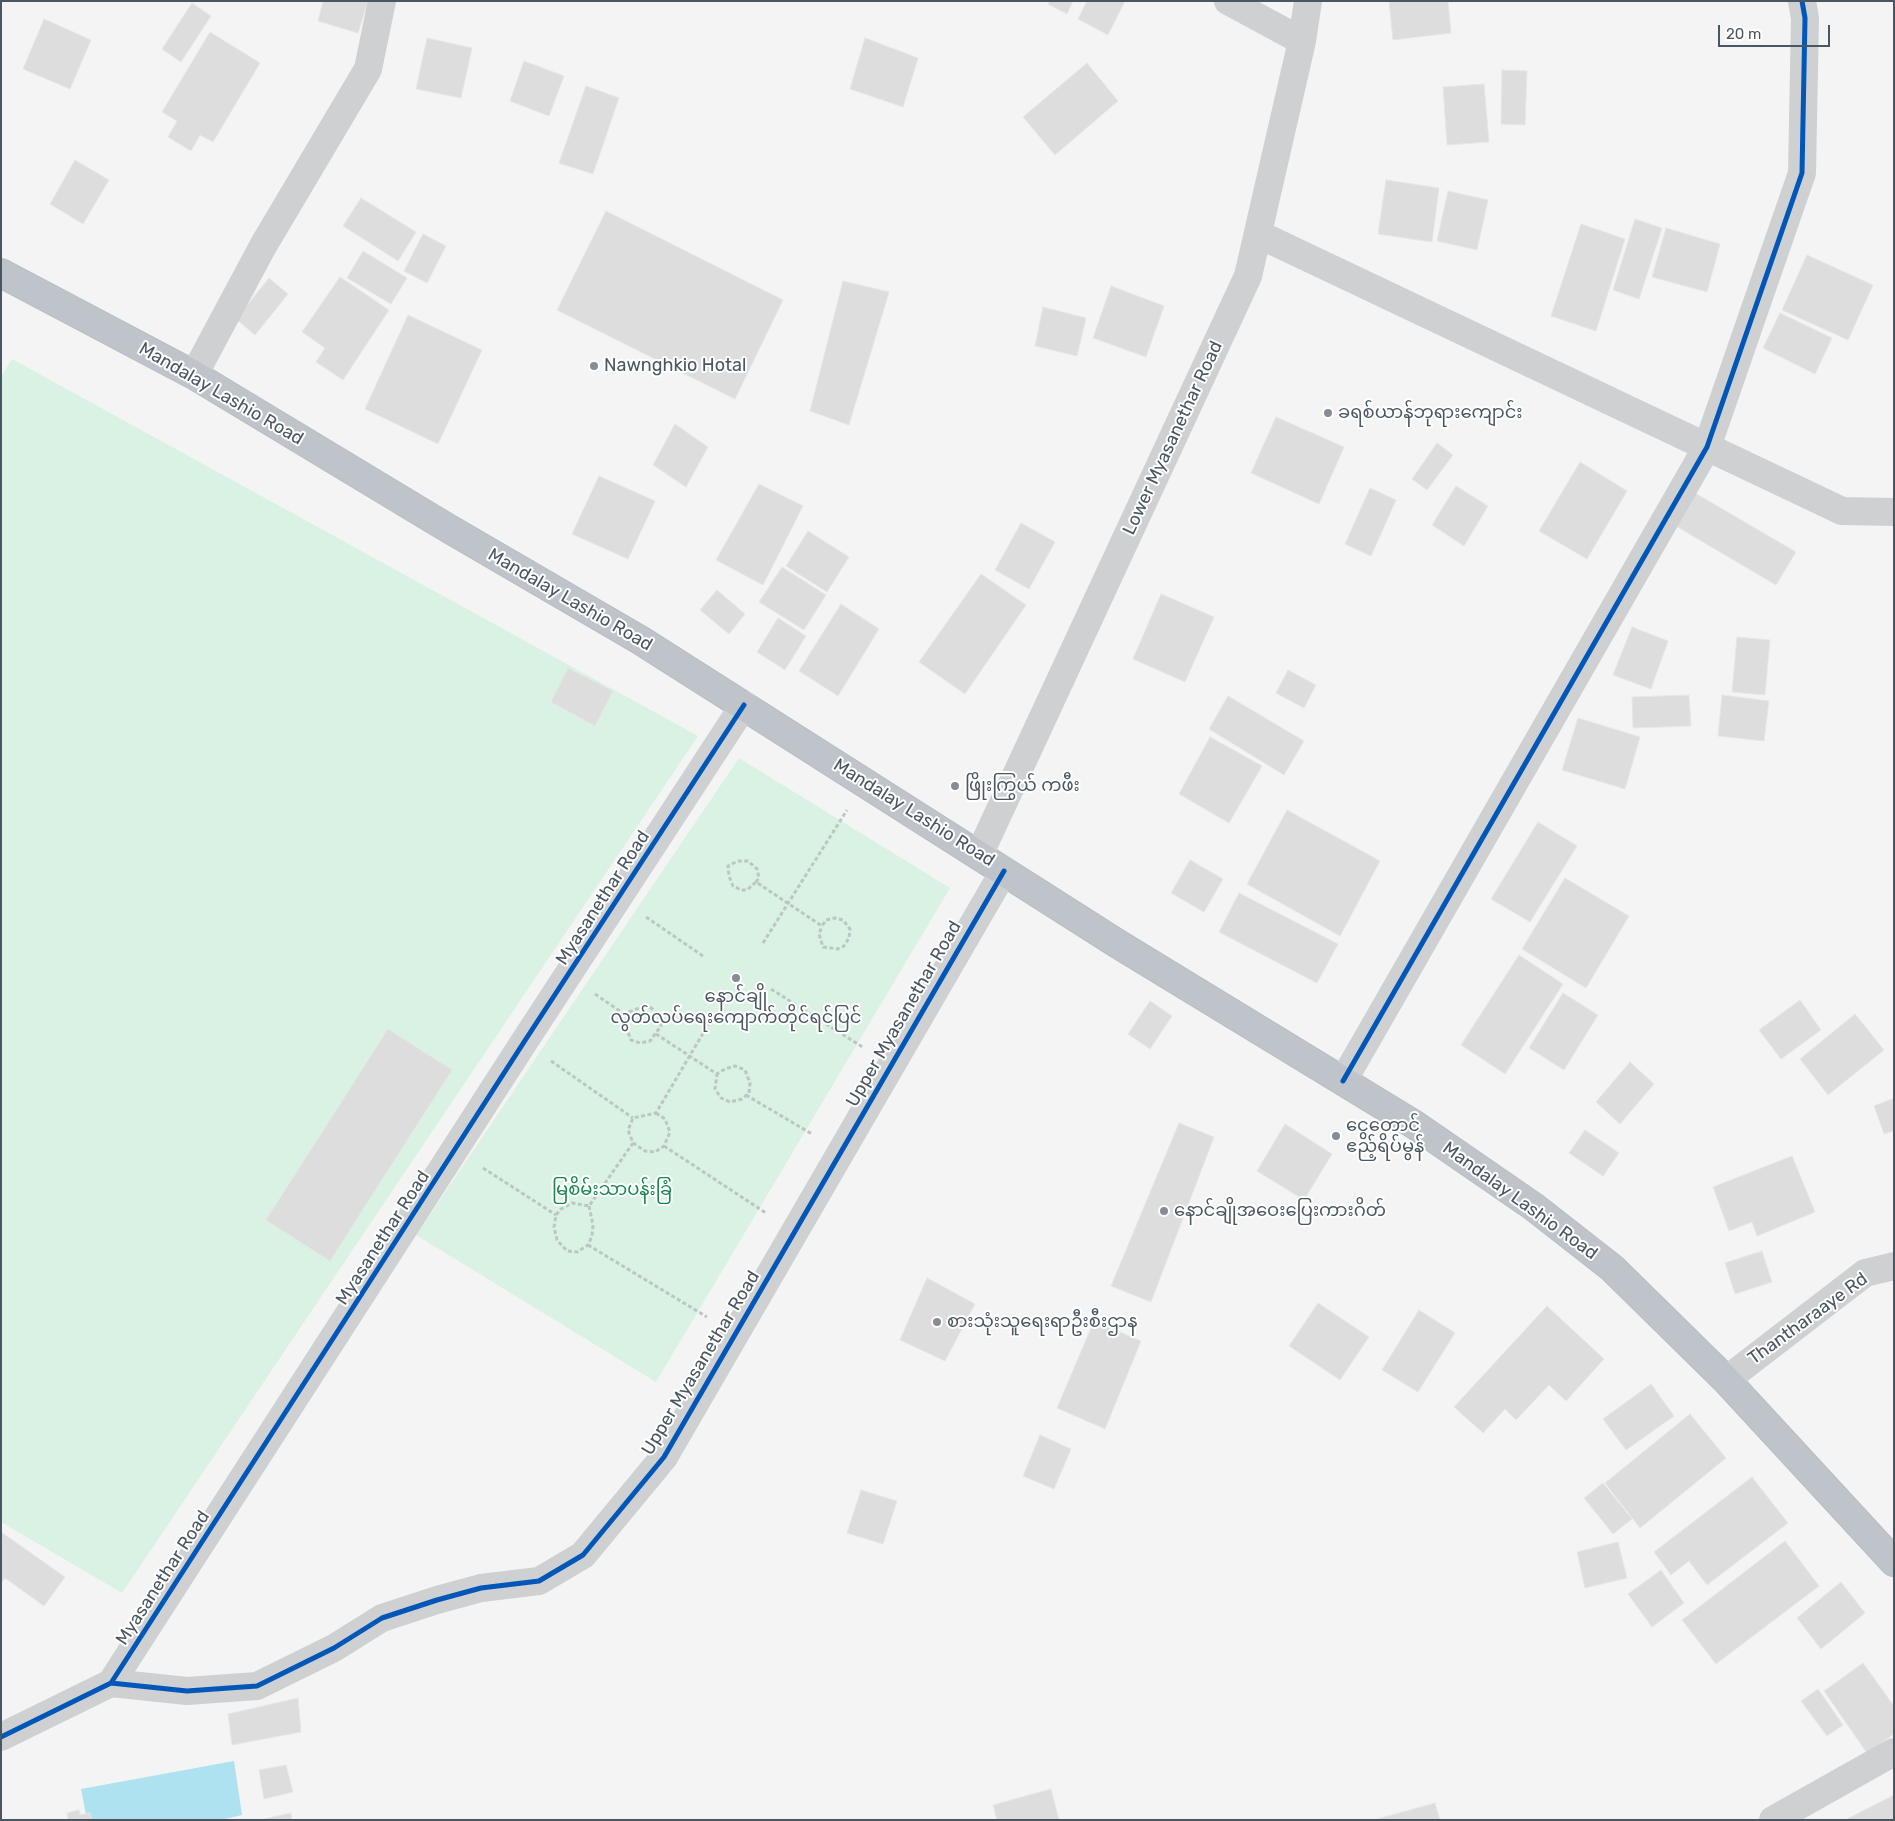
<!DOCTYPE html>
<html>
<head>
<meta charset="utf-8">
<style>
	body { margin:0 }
	#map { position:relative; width:1895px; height:1821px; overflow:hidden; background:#f4f4f4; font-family:Rubik,sans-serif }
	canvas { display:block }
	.frame { position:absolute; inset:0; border:2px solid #4a5661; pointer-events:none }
	.scale { position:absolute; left:1718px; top:25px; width:112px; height:22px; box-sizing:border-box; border:2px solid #4a5661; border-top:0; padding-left:6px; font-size:15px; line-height:18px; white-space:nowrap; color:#4a5661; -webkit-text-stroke:4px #fff; paint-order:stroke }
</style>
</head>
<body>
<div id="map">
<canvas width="1895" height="1821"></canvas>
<div class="frame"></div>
<div class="scale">20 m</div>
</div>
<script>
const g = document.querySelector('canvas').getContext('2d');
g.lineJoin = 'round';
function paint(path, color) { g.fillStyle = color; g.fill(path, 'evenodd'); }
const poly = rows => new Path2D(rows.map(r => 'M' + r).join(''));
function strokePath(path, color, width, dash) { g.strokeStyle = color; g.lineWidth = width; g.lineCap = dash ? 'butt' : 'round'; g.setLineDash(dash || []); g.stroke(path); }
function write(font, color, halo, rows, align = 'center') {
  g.font = font + ' Rubik,"Noto Sans Myanmar",sans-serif'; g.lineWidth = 4; g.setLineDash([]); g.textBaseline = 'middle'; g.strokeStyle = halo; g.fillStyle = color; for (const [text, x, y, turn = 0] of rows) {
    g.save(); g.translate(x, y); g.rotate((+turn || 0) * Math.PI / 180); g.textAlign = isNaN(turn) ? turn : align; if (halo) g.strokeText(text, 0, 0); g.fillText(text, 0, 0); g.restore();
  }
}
paint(poly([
	[12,359,698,736,122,1593,1,1522,1,377],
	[739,758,950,888,656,1382,416,1235]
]), '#d9f2e3');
paint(poly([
	[234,1761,242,1815,221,1820,87,1820,81,1789]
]), '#aee2f0');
const building = poly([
	[323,1,368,1,358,33,318,21,323,1],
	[1050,1,1073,1,1067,14,1048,4,1050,1],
	[1087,1,1125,1,1108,35,1078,19,1087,1],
	[1389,1,1448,1,1451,33,1393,40,1389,1],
	[192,3,211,16,181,62,162,49,192,3],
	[44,19,91,40,70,89,23,69,44,19],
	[210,32,260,63,213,142,200,135,191,151,168,137,177,121,162,112,210,32],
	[427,38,472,48,461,98,416,89,427,38],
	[865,38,918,58,903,107,850,89,865,38],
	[524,61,564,76,549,116,510,101,524,61],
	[1087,63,1118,101,1055,155,1023,117,1087,63],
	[1502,70,1527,71,1525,125,1501,124,1502,70],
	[1484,84,1489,142,1447,145,1443,87,1484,84],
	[586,86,619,98,593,174,559,163,586,86],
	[75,160,109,180,83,224,50,204,75,160],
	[1386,180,1439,188,1432,242,1378,234,1386,180],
	[1448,191,1488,200,1477,250,1437,241,1448,191],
	[361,198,416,232,398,261,343,226,361,198],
	[606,211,783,300,735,399,557,310,606,211],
	[1635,219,1662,228,1639,299,1613,290,1635,219],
	[1581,224,1625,239,1596,331,1551,316,1581,224],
	[1666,228,1720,244,1707,292,1652,277,1666,228],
	[423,234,446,246,427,283,404,271,423,234],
	[363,251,407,278,391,304,347,278,363,251],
	[1807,255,1873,285,1848,340,1782,310,1807,255],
	[340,277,389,310,343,380,316,362,325,348,302,332,340,277],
	[269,278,288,294,255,335,236,319,269,278],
	[843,281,889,292,849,425,810,411,843,281],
	[1111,286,1164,306,1146,357,1093,338,1111,286],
	[1043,307,1086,318,1077,356,1035,346,1043,307],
	[1780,313,1832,338,1815,374,1763,348,1780,313],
	[408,315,482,350,438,444,365,409,408,315],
	[1276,417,1344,447,1319,504,1251,473,1276,417],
	[675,424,708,447,686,487,653,465,675,424],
	[1437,443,1453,455,1427,490,1412,479,1437,443],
	[1580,462,1627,491,1587,559,1539,531,1580,462],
	[599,476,655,501,628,559,572,534,599,476],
	[759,484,803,506,763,585,716,560,759,484],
	[1456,486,1488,506,1464,546,1432,525,1456,486],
	[1683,486,1796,552,1776,585,1664,519,1683,486],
	[1370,488,1396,500,1371,556,1345,544,1370,488],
	[1021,523,1055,542,1029,589,995,570,1021,523],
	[808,531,849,557,827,592,786,566,808,531],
	[782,567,826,595,804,630,759,602,782,567],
	[981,574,1026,605,965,694,919,662,981,574],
	[717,590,745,614,729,634,700,610,717,590],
	[1161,594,1214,617,1185,682,1133,659,1161,594],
	[841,604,879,629,838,696,799,671,841,604],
	[778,618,806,636,785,670,757,652,778,618],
	[1632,627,1668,641,1651,689,1613,675,1632,627],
	[1737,637,1770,640,1765,695,1732,692,1737,637],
	[568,668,613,691,595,726,551,702,568,668],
	[1288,670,1316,685,1304,708,1276,693,1288,670],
	[1689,695,1691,726,1633,728,1632,697,1689,695],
	[1722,695,1769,701,1764,741,1718,736,1722,695],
	[1228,696,1304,741,1284,775,1209,729,1228,696],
	[1578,718,1640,737,1625,789,1562,770,1578,718],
	[1210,737,1262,766,1229,823,1179,794,1210,737],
	[1287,810,1380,861,1340,936,1247,884,1287,810],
	[1538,822,1577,846,1530,922,1491,899,1538,822],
	[1190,860,1223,879,1204,912,1171,893,1190,860],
	[1565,878,1629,916,1586,988,1522,949,1565,878],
	[1239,893,1338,944,1317,983,1219,932,1239,893],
	[1519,955,1563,984,1505,1074,1461,1045,1519,955],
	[1563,993,1598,1015,1564,1070,1529,1048,1563,993],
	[1800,1000,1821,1030,1781,1059,1759,1030,1800,1000],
	[1150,1001,1172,1016,1150,1049,1128,1034,1150,1001],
	[1855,1014,1884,1050,1828,1095,1800,1059,1855,1014],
	[388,1029,452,1070,330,1261,266,1220,388,1029],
	[1630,1062,1654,1084,1620,1124,1596,1102,1630,1062],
	[1894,1098,1894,1131,1884,1134,1874,1106,1894,1098],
	[1179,1123,1214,1137,1151,1302,1111,1286,1179,1123],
	[1285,1124,1332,1154,1304,1200,1257,1171,1285,1124],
	[1585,1130,1619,1153,1603,1176,1569,1153,1585,1130],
	[1792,1156,1815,1212,1757,1236,1752,1222,1729,1231,1713,1187,1792,1156],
	[1762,1251,1772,1282,1735,1294,1725,1263,1762,1251],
	[927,1278,975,1304,945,1361,900,1340,927,1278],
	[1318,1303,1369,1337,1340,1380,1289,1346,1318,1303],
	[1547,1306,1604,1359,1566,1401,1549,1385,1516,1420,1505,1409,1483,1433,1454,1407,1547,1306],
	[1419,1310,1455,1333,1418,1392,1382,1370,1419,1310],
	[1094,1321,1141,1341,1105,1429,1057,1408,1094,1321],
	[1651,1384,1674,1416,1626,1450,1603,1419,1651,1384],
	[1690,1414,1726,1458,1640,1528,1605,1483,1690,1414],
	[1040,1435,1071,1449,1054,1489,1023,1476,1040,1435],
	[1752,1477,1788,1523,1707,1585,1689,1561,1671,1575,1654,1552,1752,1477],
	[1603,1483,1632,1519,1613,1534,1584,1498,1603,1483],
	[861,1490,897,1501,883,1544,847,1533,861,1490],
	[1,1532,65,1577,44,1606,5,1578,1,1583,1,1532],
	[1785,1541,1819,1586,1716,1664,1682,1620,1785,1541],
	[1618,1542,1627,1578,1585,1588,1577,1552,1618,1542],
	[1661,1570,1684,1603,1652,1627,1628,1594,1661,1570],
	[1841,1582,1865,1613,1821,1649,1797,1618,1841,1582],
	[1863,1663,1894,1706,1894,1734,1867,1753,1824,1691,1863,1663],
	[1818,1689,1843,1725,1827,1736,1801,1701,1818,1689],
	[298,1698,301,1732,232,1745,228,1714,298,1698],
	[286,1765,293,1792,264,1799,259,1770,286,1765],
	[1051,1789,1059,1820,997,1820,993,1805,1051,1789],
	[1894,1795,1894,1820,1845,1820,1894,1795],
	[1435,1803,1440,1820,1377,1820,1377,1819,1435,1803],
	[79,1810,80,1815,90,1813,91,1820,68,1820,67,1813,79,1810],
	[291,1813,292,1820,259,1820,291,1813]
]);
paint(building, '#ddddde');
strokePath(building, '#e5e6e7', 1);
const highway = poly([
	[1,273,194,375,446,527,640,640,1118,944,1415,1125,1534,1207,1612,1268,1726,1380,1894,1562]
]);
strokePath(highway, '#b9bec3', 30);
strokePath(poly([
	[756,882,759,878,757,869,748,861,738,861,728,866,729,876,733,886,741,890,747,890,756,882,822,926,826,920,835,918,843,920,850,929,849,938,844,946,838,949,823,947,819,934,822,926],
	[646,917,703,956],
	[763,943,847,810],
	[771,989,864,1048],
	[595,994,627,1016],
	[650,1007,658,1014,661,1026,650,1041,640,1043,631,1040,625,1024,629,1012,639,1008,650,1007],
	[656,1034,717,1074,725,1069,735,1066,745,1070,750,1083,749,1093,742,1099,730,1102,721,1098,715,1089,717,1074],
	[551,1061,633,1118],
	[746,1095,812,1134],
	[656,1113,665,1119,670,1132,664,1146,655,1152,645,1151,633,1143,628,1130,633,1118,656,1113,715,1013],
	[664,1146,766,1213],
	[483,1168,556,1215],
	[589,1206,593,1225,592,1236,588,1245,577,1252,567,1251,557,1240,554,1227,556,1215,561,1209,572,1203,589,1206,633,1143],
	[588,1245,707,1317]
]), '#bcc7c4', 3, [4, 2.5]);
strokePath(poly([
	[1228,1,1302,41],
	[1258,234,1842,511,1894,512],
	[194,375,263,246,368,69,382,1],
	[979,855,1248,276,1302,41,1308,1],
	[1343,1081,1707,447,1802,173,1805,18,1802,1],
	[1726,1380,1865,1273,1894,1266],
	[111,1683,187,1691,257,1686,334,1648,382,1618,437,1600,481,1588,539,1581,583,1555,664,1457,1004,871],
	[1,1737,111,1683,524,1042,744,705],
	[1773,1820,1894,1752]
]), '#ced0d2', 28);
strokePath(highway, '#bec4c9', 28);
strokePath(poly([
	[1343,1081,1707,447,1802,173,1805,18,1802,1],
	[111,1683,187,1691,257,1686,334,1648,382,1618,437,1600,481,1588,539,1581,583,1555,664,1457,1004,871],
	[1,1737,111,1683,524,1042,744,705]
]), '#0057b8', 5);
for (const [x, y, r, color] of [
	[594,366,5,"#868d94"],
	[1328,413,5,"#868d94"],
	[955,786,5,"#868d94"],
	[736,978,5,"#868d94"],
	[1336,1136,5,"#868d94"],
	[1164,1211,5,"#868d94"],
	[937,1322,5,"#868d94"]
]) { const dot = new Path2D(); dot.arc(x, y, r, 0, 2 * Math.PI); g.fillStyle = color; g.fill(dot); strokePath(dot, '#fff', 2); }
write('18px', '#4a5661', '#fff', [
	["Nawnghkio Hotal",604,366],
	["ခရစ်ယာန်ဘုရားကျောင်း",1338,413],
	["ဖြိုးကြွယ် ကဖီး",965,786],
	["နောင်ချို",736,997,"center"],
	["လွတ်လပ်ရေးကျောက်တိုင်ရင်ပြင်",736,1018,"center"],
	["ငွေတောင်",1346,1126],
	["ဧည့်ရိပ်မွန်",1346,1147],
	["နောင်ချိုအဝေးပြေးကားဂိတ်",1174,1211],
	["စားသုံးသူရေးရာဦးစီးဌာန",947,1322]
], 'left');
write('18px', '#4a5661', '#fff', [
	["Mandalay Lashio Road",221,394,30],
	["Lower Myasanethar Road",1173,438,-65],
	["Mandalay Lashio Road",570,600,30],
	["Mandalay Lashio Road",914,813,32],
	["Myasanethar Road",603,898,-57],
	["Upper Myasanethar Road",904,1014,-60],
	["Mandalay Lashio Road",1520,1201,36],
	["Myasanethar Road",383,1238,-57],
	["Thantharaaye Rd",1808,1319,-36],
	["Upper Myasanethar Road",701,1363,-59],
	["Myasanethar Road",163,1578,-57]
]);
write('18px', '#17864f', '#fff', [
	["မြစိမ်းသာပန်းခြံ",612,1190]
]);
</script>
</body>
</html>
